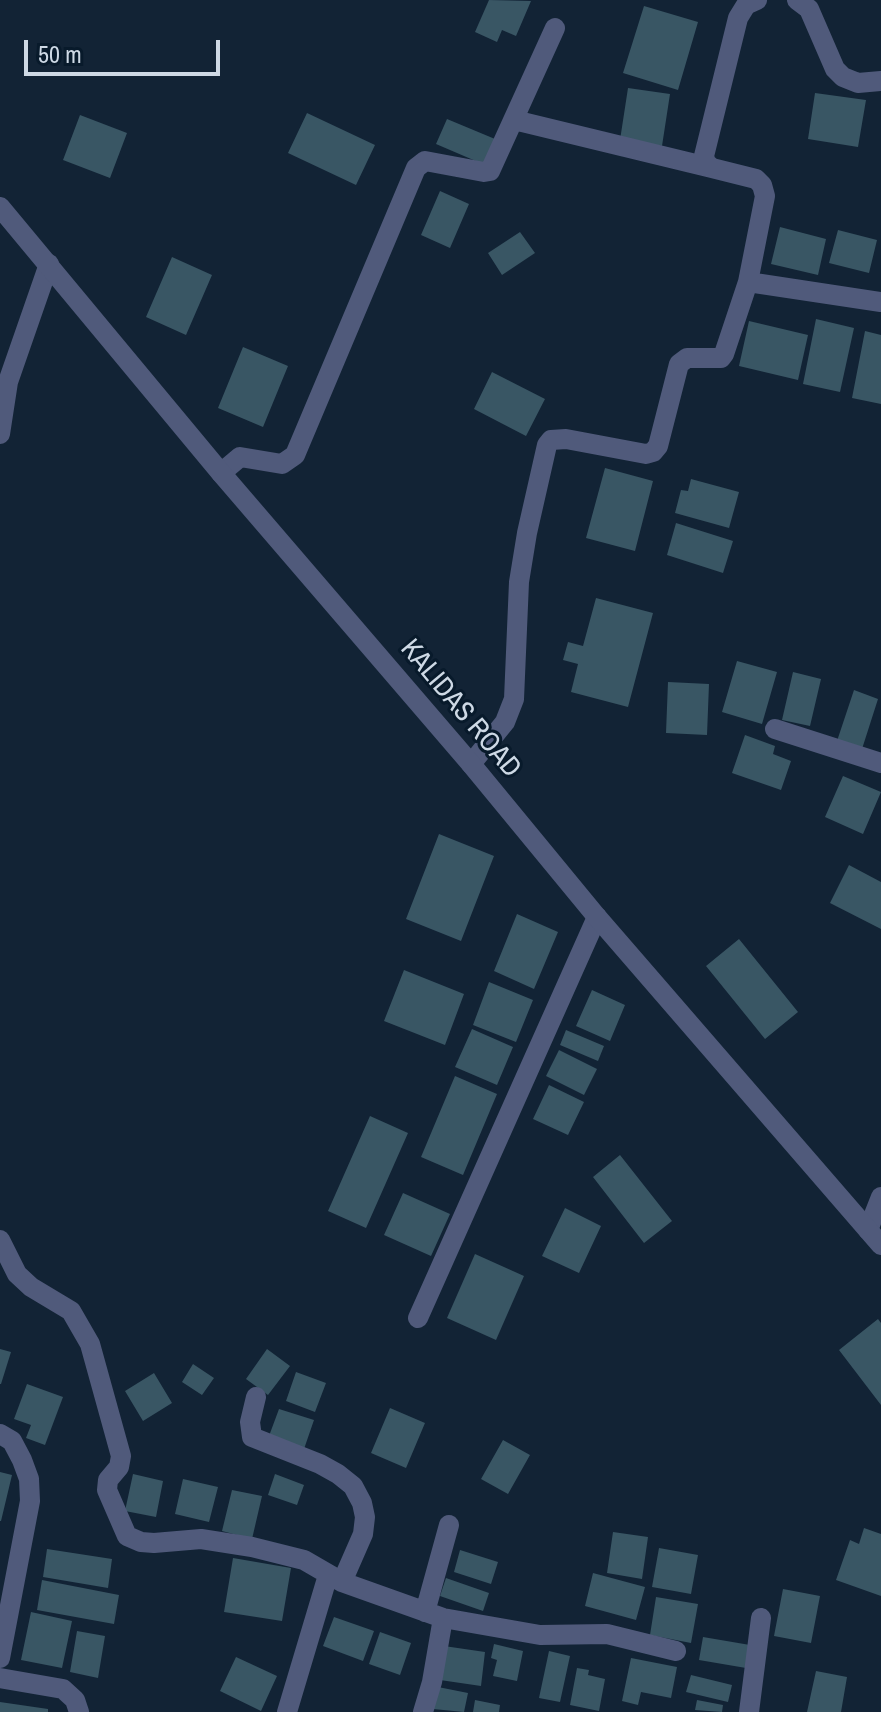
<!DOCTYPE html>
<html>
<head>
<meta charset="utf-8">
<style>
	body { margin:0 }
	#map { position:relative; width:881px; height:1712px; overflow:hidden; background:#122335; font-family:"Archivo Narrow",sans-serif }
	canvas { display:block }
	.scale { position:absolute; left:24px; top:40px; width:196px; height:36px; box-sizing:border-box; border:4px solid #ced9e5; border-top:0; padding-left:10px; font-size:24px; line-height:28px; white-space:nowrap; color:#ced9e5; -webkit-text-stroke:6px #081a2b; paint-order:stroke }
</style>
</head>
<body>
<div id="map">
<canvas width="881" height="1712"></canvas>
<div class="scale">50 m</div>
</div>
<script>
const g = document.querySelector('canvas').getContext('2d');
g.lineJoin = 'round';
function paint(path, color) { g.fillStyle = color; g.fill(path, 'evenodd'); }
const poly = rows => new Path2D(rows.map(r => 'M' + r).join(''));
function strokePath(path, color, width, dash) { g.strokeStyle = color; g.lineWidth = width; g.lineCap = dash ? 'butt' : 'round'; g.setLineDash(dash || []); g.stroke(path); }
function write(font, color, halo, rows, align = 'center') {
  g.font = font + ' "Archivo Narrow",sans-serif'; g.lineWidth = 6; g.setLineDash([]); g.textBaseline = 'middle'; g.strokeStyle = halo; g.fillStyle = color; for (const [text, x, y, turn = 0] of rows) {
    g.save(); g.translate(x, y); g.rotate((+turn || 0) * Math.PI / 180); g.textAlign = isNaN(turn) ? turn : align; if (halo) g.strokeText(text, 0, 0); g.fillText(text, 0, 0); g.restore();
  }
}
paint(poly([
	[489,0,531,1,516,36,502,30,497,42,475,32],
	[644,6,698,22,678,90,623,73],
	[628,88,670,94,662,146,620,140],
	[815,93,866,100,858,147,808,139],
	[307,113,375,145,356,185,288,153],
	[80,115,127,133,110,178,63,160],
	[447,119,495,139,485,165,436,144],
	[440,191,469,204,450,248,421,235],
	[780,227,826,239,818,275,771,264],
	[838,230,877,240,869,273,829,263],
	[520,232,535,253,502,275,488,253],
	[172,257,212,275,186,335,146,317],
	[816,319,854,328,840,392,803,384],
	[749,321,808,335,798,380,739,366],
	[865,331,881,335,881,404,852,398],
	[243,347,288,366,263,427,218,408],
	[492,372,545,399,526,436,474,409],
	[605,468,653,481,635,551,586,538],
	[691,479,739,492,729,528,675,513,681,490,688,491],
	[676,523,733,541,723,573,667,555],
	[596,598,653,613,628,707,571,692,578,664,563,660,568,642,583,646],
	[737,661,777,672,762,724,722,712],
	[793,672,821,679,810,726,782,720],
	[668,682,709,684,707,735,666,733],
	[854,690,878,699,862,749,837,741],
	[745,735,775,746,773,754,791,761,781,790,732,773],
	[843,776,881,792,863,834,825,817],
	[439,834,494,856,461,941,406,919],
	[849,865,881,882,881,929,830,903],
	[517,914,558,932,534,989,494,971],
	[739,939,798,1012,765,1039,706,966],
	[404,970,464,994,445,1045,384,1021],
	[489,982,533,1000,516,1042,473,1025],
	[592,990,625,1005,610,1041,576,1026],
	[472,1029,513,1047,497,1085,455,1067],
	[566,1030,604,1046,598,1061,560,1045],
	[559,1050,597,1069,584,1095,546,1076],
	[455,1076,497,1094,463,1175,421,1157],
	[549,1085,584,1102,568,1135,533,1119],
	[370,1116,408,1133,366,1228,328,1211],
	[620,1155,672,1221,644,1243,593,1177],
	[403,1193,450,1214,431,1256,384,1235],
	[565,1208,601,1226,579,1273,542,1256],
	[475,1254,524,1276,496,1340,447,1318],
	[878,1319,881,1323,881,1405,839,1350],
	[0,1349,11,1352,1,1384,0,1384],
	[267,1349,290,1366,268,1395,246,1379],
	[193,1364,214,1378,202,1395,182,1382],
	[296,1372,326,1383,315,1412,286,1401],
	[154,1373,172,1403,143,1421,125,1391],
	[27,1384,63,1397,45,1445,26,1438,31,1425,14,1419],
	[390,1408,425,1423,406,1468,371,1453],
	[279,1409,314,1420,304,1449,269,1436],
	[503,1440,530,1455,508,1494,481,1479],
	[0,1472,12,1475,1,1521,0,1521],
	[133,1474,163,1481,156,1517,125,1511],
	[275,1474,304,1485,297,1505,268,1495],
	[183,1479,218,1487,209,1522,175,1514],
	[232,1490,262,1496,252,1539,222,1531],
	[864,1528,881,1534,881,1596,836,1580,850,1540,859,1544],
	[613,1532,648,1537,642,1579,607,1573],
	[659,1548,698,1555,691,1594,652,1587],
	[47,1549,112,1559,108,1588,43,1577],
	[460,1550,498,1562,491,1584,454,1572],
	[233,1558,291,1568,282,1621,224,1612],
	[593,1573,645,1587,636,1620,585,1606],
	[446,1578,489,1593,483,1611,440,1596],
	[42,1580,119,1595,114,1624,37,1610],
	[783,1589,820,1596,811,1643,774,1636],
	[656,1597,698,1604,691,1643,650,1635],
	[31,1612,72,1621,62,1668,21,1660],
	[334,1617,374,1631,363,1661,323,1646],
	[77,1631,105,1636,98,1678,70,1672],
	[380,1632,411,1643,400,1675,369,1664],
	[703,1637,750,1645,746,1668,699,1660],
	[494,1644,523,1651,517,1681,493,1676,497,1660,491,1658],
	[444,1646,485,1652,481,1686,440,1680],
	[549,1651,570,1656,560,1702,539,1698],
	[236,1657,277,1676,261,1711,220,1691],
	[631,1658,677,1667,671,1698,641,1692,638,1705,622,1701],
	[577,1668,589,1670,588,1675,605,1679,599,1711,570,1705],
	[816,1671,847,1677,841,1712,807,1712],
	[691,1675,732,1685,728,1702,686,1692],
	[438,1687,468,1693,464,1712,433,1709],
	[475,1700,500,1705,499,1712,473,1712],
	[697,1700,723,1705,722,1712,695,1710],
	[0,1702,48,1709,48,1712,0,1712]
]), '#395664');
strokePath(poly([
	[797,0,809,9,835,69,843,77,858,83,881,81],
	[514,120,712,168],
	[748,282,881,302],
	[0,434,8,382,49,264],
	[221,473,240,457,282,464,295,455,416,168,425,161,484,172,490,171,555,28],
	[775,729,881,763],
	[471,764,505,722,514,699,519,582,527,533,547,445,551,440,566,439,646,454,653,452,658,446,679,364,687,358,721,358,724,354,748,282,765,196,762,185,756,179,712,168,706,163,704,156,738,18,746,5,757,0],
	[868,1230,881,1197],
	[0,1240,17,1274,31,1287,71,1311,90,1344,121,1456,119,1467,108,1480,107,1490,127,1536,141,1542,154,1543,201,1539,252,1547,304,1560,342,1582,443,1618,540,1635,607,1634,676,1651],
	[418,1318,597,917],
	[256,1397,250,1422,252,1437,320,1464,338,1474,353,1486,362,1503,365,1517,363,1534,342,1582],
	[0,1434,12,1441,22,1460,29,1479,30,1501,0,1658],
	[425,1612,449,1525],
	[0,1678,63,1689,75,1700,79,1712],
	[287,1712,328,1575],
	[423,1712,432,1682,443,1618],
	[749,1712,761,1618]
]), '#505a7b', 20);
strokePath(poly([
	[0,207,221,473,471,764,597,917,881,1245]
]), '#505a7b', 20);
write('28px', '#ced9e5', '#081a2b', [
	["KALIDAS ROAD",460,709,50]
]);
</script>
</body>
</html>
